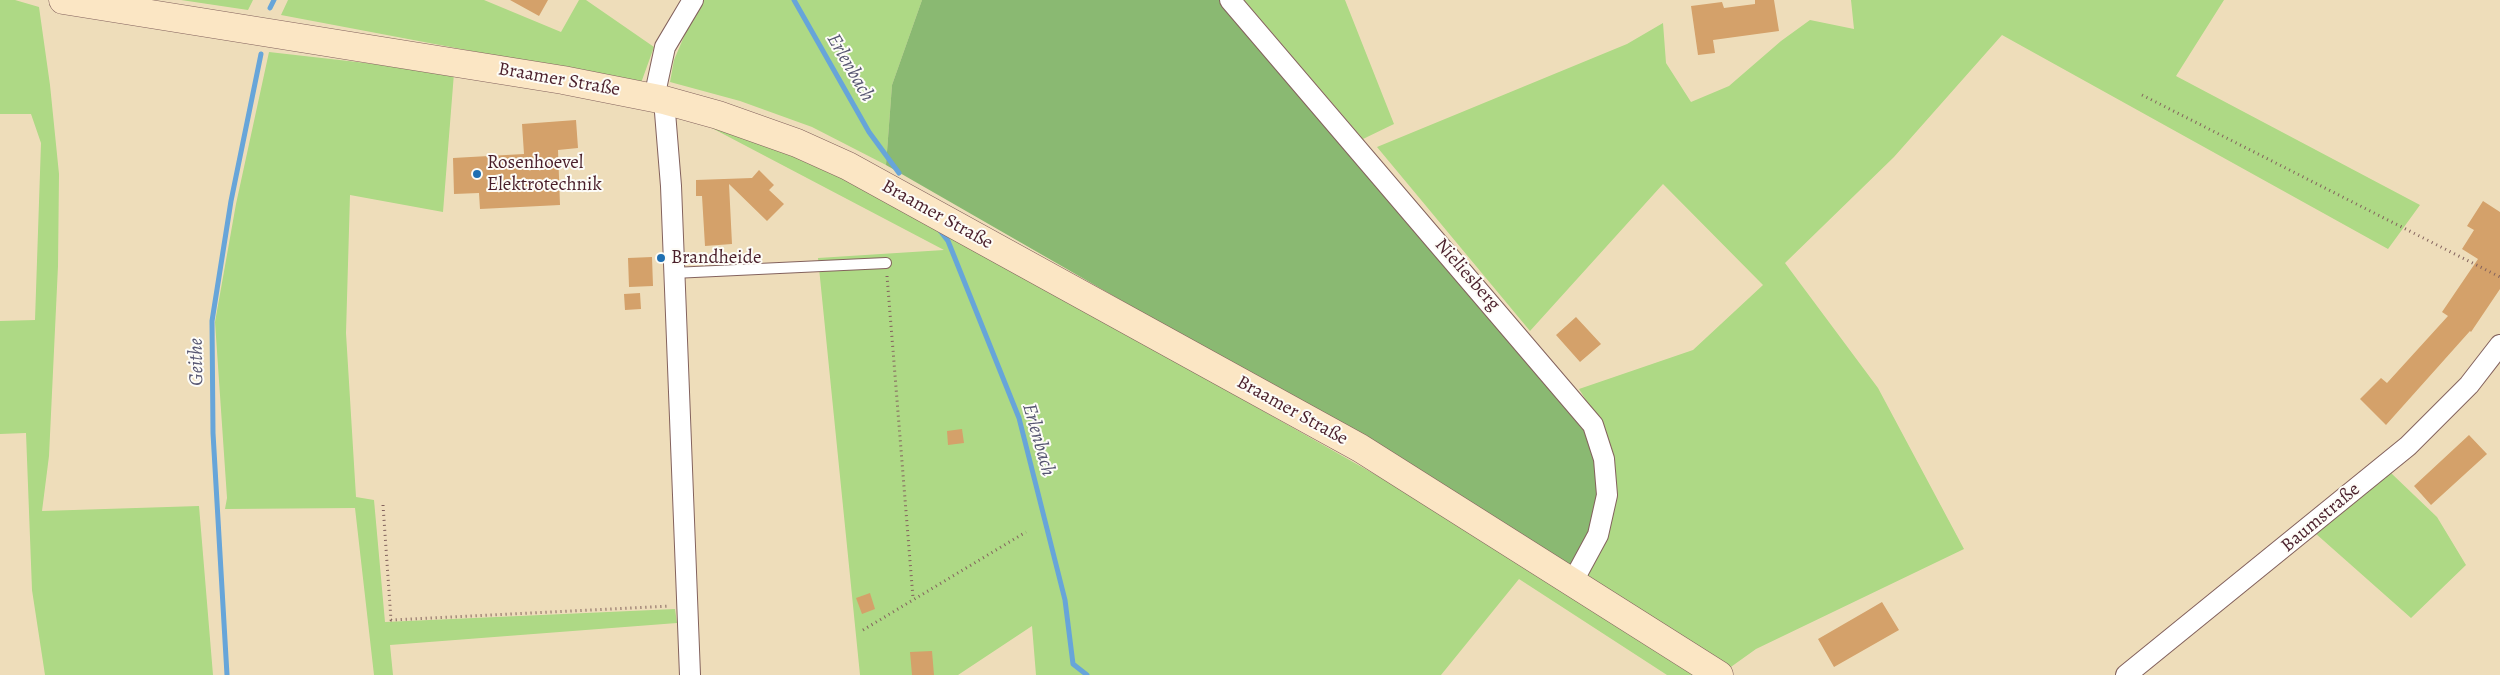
<!DOCTYPE html>
<html>
<head>
<meta charset="utf-8">
<style>
	body { margin:0 }
	canvas { display:block; background:#eeddba }
</style>
</head>
<body>
<canvas width="2500" height="675"></canvas>
<script>
const g = document.querySelector('canvas').getContext('2d');
g.lineJoin = 'round';
function paint(path, color) { g.fillStyle = color; g.fill(path, 'evenodd'); }
const poly = rows => new Path2D(rows.map(r => 'M' + r).join(''));
function strokePath(path, color, width, dash) { g.strokeStyle = color; g.lineWidth = width; g.lineCap = dash ? 'butt' : 'round'; g.setLineDash(dash || []); g.stroke(path); }
function write(font, color, halo, rows, align = 'center') {
  g.font = font + ' Alegreya,serif'; g.lineWidth = 4; g.setLineDash([]); g.textBaseline = 'middle'; g.strokeStyle = halo; g.fillStyle = color; for (const [text, x, y, turn = 0] of rows) {
    g.save(); g.translate(x, y); g.rotate((+turn || 0) * Math.PI / 180); g.textAlign = isNaN(turn) ? turn : align; if (halo) g.strokeText(text, 0, 0); g.fillText(text, 0, 0); g.restore();
  }
}
paint(poly([
	[0,0,15,0,39,7,50,85,59,174,58,266,49,456,42,511,199,506,213,675,45,675,32,590,26,433,0,434,0,321,35,320,41,143,31,114,0,114],
	[181,0,253,0,248,10],
	[288,0,484,0,561,32,579,0,586,0,654,47,641,83,281,15],
	[704,0,922,0,892,85,886,165,812,127,740,101,670,82,674,60,691,20],
	[1244,0,1345,0,1394,124,1363,139],
	[1851,0,2224,0,2176,76,2420,205,2388,249,2002,35,1894,157,1785,263,1878,388,1964,549,1756,649,1728,669,1572,569,1599,421,1579,389,1693,350,1763,285,1663,184,1530,331,1377,147,1627,44,1663,23,1666,63,1691,102,1729,86,1781,41,1810,20,1854,29],
	[269,52,454,73,443,212,350,195,346,333,356,497,374,500,385,622,675,609,677,623,390,645,393,675,374,675,355,508,225,509,227,498,215,322,236,204],
	[715,122,854,179,1413,496,1705,675,1667,675,1519,579,1441,675,1036,675,1032,626,958,675,860,675,818,258,944,250,708,126],
	[2391,473,2437,517,2466,565,2411,618,2315,533]
]), '#aed985');
paint(poly([
	[922,0,1242,0,1588,427,1599,459,1599,493,1591,531,1572,569,1364,440,886,165,892,85]
]), '#8ab972');
strokePath(poly([
	[794,0,869,132,899,173],
	[270,8,274,0],
	[938,228,948,241,1019,418,1065,600,1073,664,1087,675],
	[227,675,213,433,212,321,231,201,261,54]
]), '#67a5d9', 5);
paint(poly([
	[510,0,548,0,539,16],
	[1755,0,1774,0,1779,31,1713,40,1715,53,1698,55,1691,6,1722,2,1724,8,1755,4],
	[576,120,578,148,558,150,560,205,480,209,479,193,454,194,453,158,524,154,522,124],
	[759,170,774,185,769,190,784,204,767,221,729,184,732,244,705,246,702,196,696,196,696,180,752,178],
	[2483,201,2500,212,2500,289,2471,332,2470,331,2386,425,2360,399,2381,378,2387,383,2448,316,2442,312,2478,259,2462,249,2474,230,2467,226],
	[652,257,653,286,629,287,628,258],
	[640,293,641,309,625,310,624,294],
	[1576,317,1601,344,1580,362,1556,335],
	[962,429,964,443,948,445,947,431],
	[2469,435,2487,454,2431,505,2414,486],
	[870,593,875,609,862,614,856,598],
	[1882,602,1899,630,1834,667,1818,639],
	[932,651,934,675,912,675,910,652]
]), '#d4a16a');
const lane = poly([
	[673,273,886,263]
]);
const street = poly([
	[1230,0,1593,425,1604,459,1607,495,1598,535,1572,583],
	[654,98,665,47,693,0],
	[664,100,671,186,690,675],
	[2126,675,2408,446,2469,385,2500,345]
]);
const secondary = poly([
	[63,0,563,80,664,100,718,115,797,143,848,166,1360,448,1719,675]
]);
strokePath(lane, '#83625d', 12);
strokePath(street, '#83625d', 22);
strokePath(secondary, '#83625d', 29);
strokePath(poly([
	[2142,95,2500,277],
	[887,276,913,598],
	[383,505,391,620,669,606],
	[863,630,1026,532]
]), '#83625d', 3, [1, 4]);
strokePath(lane, '#fff', 10);
strokePath(street, '#fff', 20);
strokePath(secondary, '#fbe6c4', 28);
for (const [x, y, r, color] of [
	[477,174,5,"#1f6fb2"],
	[661,258,5,"#1f6fb2"]
]) { const dot = new Path2D(); dot.arc(x, y, r, 0, 2 * Math.PI); g.fillStyle = color; g.fill(dot); strokePath(dot, '#fdfcf7', 2); }
write('19px', '#4a1f2b', '#fdfcf7', [
	["Braamer Straße",559,80,10],
	["Braamer Straße",937,215,29],
	["Nieliesberg",1467,275,49],
	["Braamer Straße",1292,411,29],
	["Baumstraße",2321,518,-40]
]);
write('19px', '#4a1f2b', '#fdfcf7', [
	["Rosenhoevel",487,163],
	["Elektrotechnik",487,185],
	["Brandheide",671,258]
], 'left');
write('italic 20px', '#565571', '#fdfcf7', [
	["Erlenbach",850,68,60],
	["Geithe",197,362,-91],
	["Erlenbach",1038,440,74]
]);
</script>
</body>
</html>
